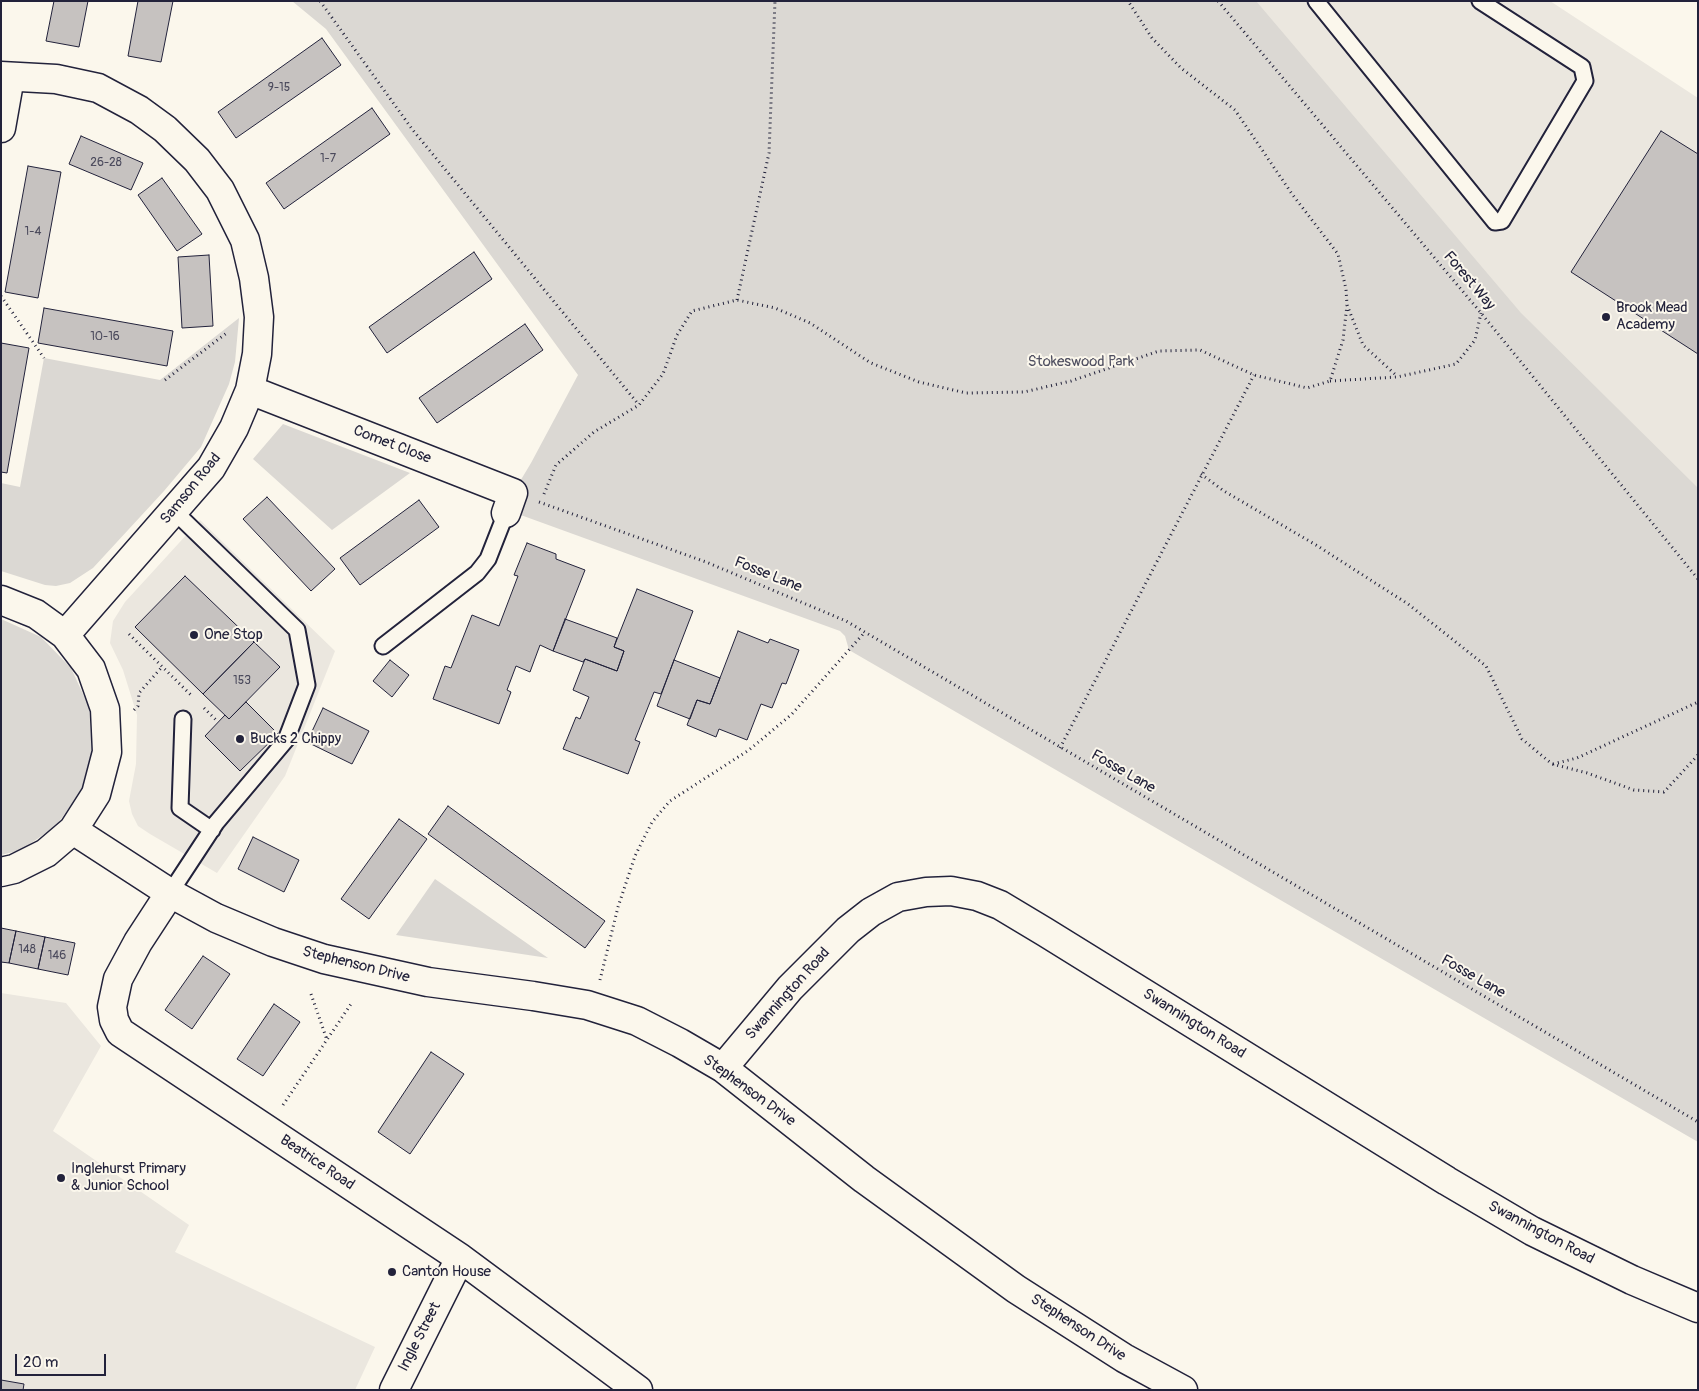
<!DOCTYPE html>
<html>
<head>
<meta charset="utf-8">
<style>
	body { margin:0 }
	#map { position:relative; width:1699px; height:1391px; overflow:hidden; background:#fbf7ec; font-family:Pangolin,sans-serif }
	canvas { display:block }
	.frame { position:absolute; inset:0; border:2px solid #22223b; pointer-events:none }
	.scale { position:absolute; left:15px; top:1354px; width:91px; height:22px; box-sizing:border-box; border:2px solid #22223b; border-top:0; padding-left:6px; font-size:15px; line-height:18px; white-space:nowrap; color:#22223b; -webkit-text-stroke:4px #fbf7ec; paint-order:stroke }
</style>
</head>
<body>
<div id="map">
<canvas width="1699" height="1391"></canvas>
<div class="frame"></div>
<div class="scale">20 m</div>
</div>
<script>
const g = document.querySelector('canvas').getContext('2d');
g.lineJoin = 'round';
function paint(path, color) { g.fillStyle = color; g.fill(path, 'evenodd'); }
const poly = rows => new Path2D(rows.map(r => 'M' + r).join(''));
function strokePath(path, color, width, dash) { g.strokeStyle = color; g.lineWidth = width; g.lineCap = dash ? 'butt' : 'round'; g.setLineDash(dash || []); g.stroke(path); }
function write(font, color, halo, rows, align = 'center') {
  g.font = font + ' Pangolin,sans-serif'; g.lineWidth = 4; g.setLineDash([]); g.textBaseline = 'middle'; g.strokeStyle = halo; g.fillStyle = color; for (const [text, x, y, turn = 0] of rows) {
    g.save(); g.translate(x, y); g.rotate((+turn || 0) * Math.PI / 180); g.textAlign = isNaN(turn) ? turn : align; if (halo) g.strokeText(text, 0, 0); g.fillText(text, 0, 0); g.restore();
  }
}
paint(poly([
	[1250,1,1550,1,1698,98,1698,536],
	[200,520,335,651,285,776,217,873,150,834,138,826,132,814,129,801,136,764,137,715,123,670,110,643,113,621,125,602],
	[1,993,66,1003,101,1046,53,1131,189,1225,175,1252,375,1347,355,1390,1,1390]
]), '#ebe7df');
paint(poly([
	[292,1,1256,1,1521,313,1698,488,1698,1142,849,650,845,636,840,631,507,510,513,493,531,463,578,375,326,29],
	[239,318,235,362,229,384,201,447,164,491,93,568,70,583,56,586,45,585,1,571,1,483,20,487,44,358,160,380],
	[283,424,410,473,332,530,253,459],
	[1,619,41,637,71,668,89,707,92,750,81,791,56,826,21,850,1,855],
	[435,879,548,958,396,935]
]), '#dbd8d3');
const building = poly([
	[54,1,88,1,79,47,46,41,54,1],
	[138,1,173,1,161,62,128,56,138,1],
	[322,38,341,65,236,138,218,112,322,38],
	[372,108,390,134,284,209,266,183,372,108],
	[1661,131,1698,154,1698,354,1571,272,1661,131],
	[81,136,143,163,131,190,69,164,81,136],
	[28,166,61,172,38,298,5,292,28,166],
	[162,178,202,234,177,251,138,195,162,178],
	[474,252,492,279,387,353,369,327,474,252],
	[209,255,213,326,182,328,178,257,209,255],
	[44,308,173,331,167,366,38,343,44,308],
	[525,324,543,350,437,423,419,398,525,324],
	[1,343,29,348,7,473,1,472,1,343],
	[267,497,335,569,311,591,243,519,267,497],
	[419,500,439,527,360,585,340,558,419,500],
	[527,543,556,554,556,559,585,570,553,651,540,645,530,672,516,666,507,690,511,692,499,724,433,699,445,666,451,668,472,615,499,626,518,576,514,575,527,543],
	[185,576,254,642,203,694,135,627,185,576],
	[637,589,693,611,661,694,654,692,635,740,640,742,628,774,563,749,576,717,580,719,589,697,573,690,585,659,617,671,624,651,614,647,637,589],
	[565,619,617,638,614,647,624,651,617,671,585,659,583,662,553,651,565,619],
	[738,631,768,643,770,639,799,650,786,684,782,683,772,708,761,704,747,740,719,729,716,737,687,725,697,700,710,704,738,631],
	[254,642,280,667,229,719,203,694,254,642],
	[390,660,409,675,392,697,373,681,390,660],
	[674,660,720,678,710,704,697,700,690,719,657,706,674,660],
	[246,702,278,734,240,771,205,736,225,715,229,719,246,702],
	[323,708,369,731,352,764,307,742,323,708],
	[448,806,605,921,585,948,428,834,448,806],
	[399,819,427,839,369,919,341,899,399,819],
	[253,837,299,860,284,892,238,869,253,837],
	[1,928,16,931,9,963,1,962,1,928],
	[16,931,45,937,38,969,9,963,16,931],
	[45,937,75,943,68,975,38,969,45,937],
	[203,956,230,974,192,1029,165,1010,203,956],
	[274,1004,300,1022,263,1076,237,1059,274,1004],
	[431,1052,464,1074,410,1154,378,1132,431,1052],
	[1,1380,24,1384,23,1390,1,1390,1,1380]
]);
paint(building, '#c6c2c0');
strokePath(building, '#22223b', 1);
const service = poly([
	[1316,1,1495,222,1502,221,1585,81,1582,67,1480,1],
	[383,646,477,573,488,559,506,513],
	[183,719,180,808,212,830],
	[170,893,216,823,286,740,307,685,297,630,174,511]
]);
const minor = poly([
	[1,76,56,79,98,88,139,110,165,129,197,160,220,190,245,240,254,278,259,317,257,354,250,390,234,428,211,468,65,635],
	[1,128,10,77],
	[250,390,513,493,506,513],
	[1,600,36,614,65,635,91,669,105,709,107,752,96,794,73,830,46,853,14,869,1,872],
	[73,830,170,893,216,918,273,942,324,959,428,982,533,996,587,1005,637,1021,680,1043,723,1068,864,1179,1016,1289,1124,1358,1183,1390],
	[170,893,138,942,118,979,112,1007,114,1020,120,1032,460,1258,638,1390],
	[723,1068,790,988,848,930,871,912,898,897,926,892,951,891,977,896,1000,905,1045,932,1447,1181,1532,1231,1632,1280,1698,1308],
	[394,1390,460,1258]
]);
strokePath(service, '#22223b', 19);
strokePath(minor, '#22223b', 31);
strokePath(poly([
	[320,1,412,129,639,405],
	[1218,1,1481,313,1698,579],
	[1,296,44,358],
	[737,300,769,153,775,1],
	[1347,305,1363,345,1397,376],
	[165,380,228,332],
	[1330,381,1397,377,1456,364,1475,340,1481,313],
	[1201,474,1224,491,1316,545,1408,604,1486,666,1522,739,1552,764,1587,773,1634,790,1664,792,1698,755],
	[544,494,556,465,594,432,639,405,663,374,677,335,692,311,737,300,775,308,810,323,871,363,919,382,966,393,1024,392,1071,381,1159,351,1200,350,1254,375,1307,388,1330,381,1343,340,1347,305,1346,289,1338,254,1292,194,1235,110,1181,68,1152,38,1128,1],
	[539,502,706,562,846,621,1698,1122],
	[129,634,193,697],
	[204,708,216,720],
	[134,710,138,706,139,693,162,667],
	[1060,748,1254,375],
	[1553,764,1577,758,1698,702],
	[600,980,618,907,635,856,652,822,670,801,749,750,792,714,865,632],
	[311,994,327,1040],
	[283,1105,351,1004]
]), '#22223b', 3, [1, 4]);
strokePath(service, '#fbf7ec', 15);
strokePath(minor, '#fbf7ec', 28);
for (const [x, y, r, color] of [
	[1606,317,5,"#22223b"],
	[194,635,5,"#22223b"],
	[240,739,5,"#22223b"],
	[61,1178,5,"#22223b"],
	[392,1272,5,"#22223b"]
]) { const dot = new Path2D(); dot.arc(x, y, r, 0, 2 * Math.PI); g.fillStyle = color; g.fill(dot); strokePath(dot, '#fbf7ec', 2); }
write('12px', '#4b4a5c', null, [
	["9-15",279,88],
	["1-7",328,159],
	["26-28",106,163],
	["1-4",33,232],
	["10-16",105,337],
	["153",242,681],
	["148",27,950],
	["146",57,956]
]);
write('15px', '#22223b', '#fbf7ec', [
	["Forest Way",1469,281,50],
	["Comet Close",392,445,21],
	["Samson Road",191,489,-51],
	["Fosse Lane",768,575,22],
	["Fosse Lane",1123,772,30],
	["Stephenson Drive",356,965,14],
	["Fosse Lane",1473,977,30],
	["Swannington Road",788,994,-48],
	["Swannington Road",1194,1024,32],
	["Stephenson Drive",749,1091,36],
	["Beatrice Road",317,1163,34],
	["Swannington Road",1541,1233,28],
	["Stephenson Drive",1078,1328,33],
	["Ingle Street",420,1337,-63]
]);
write('15px', '#22223b', '#fbf7ec', [
	["Brook Mead",1616,308],
	["Academy",1616,325],
	["One Stop",204,635],
	["Bucks 2 Chippy",250,739],
	["Inglehurst Primary",71,1169],
	["& Junior School",71,1186],
	["Canton House",402,1272]
], 'left');
write('15px', '#505061', '#fbf7ec', [
	["Stokeswood Park",1081,362]
]);
</script>
</body>
</html>
